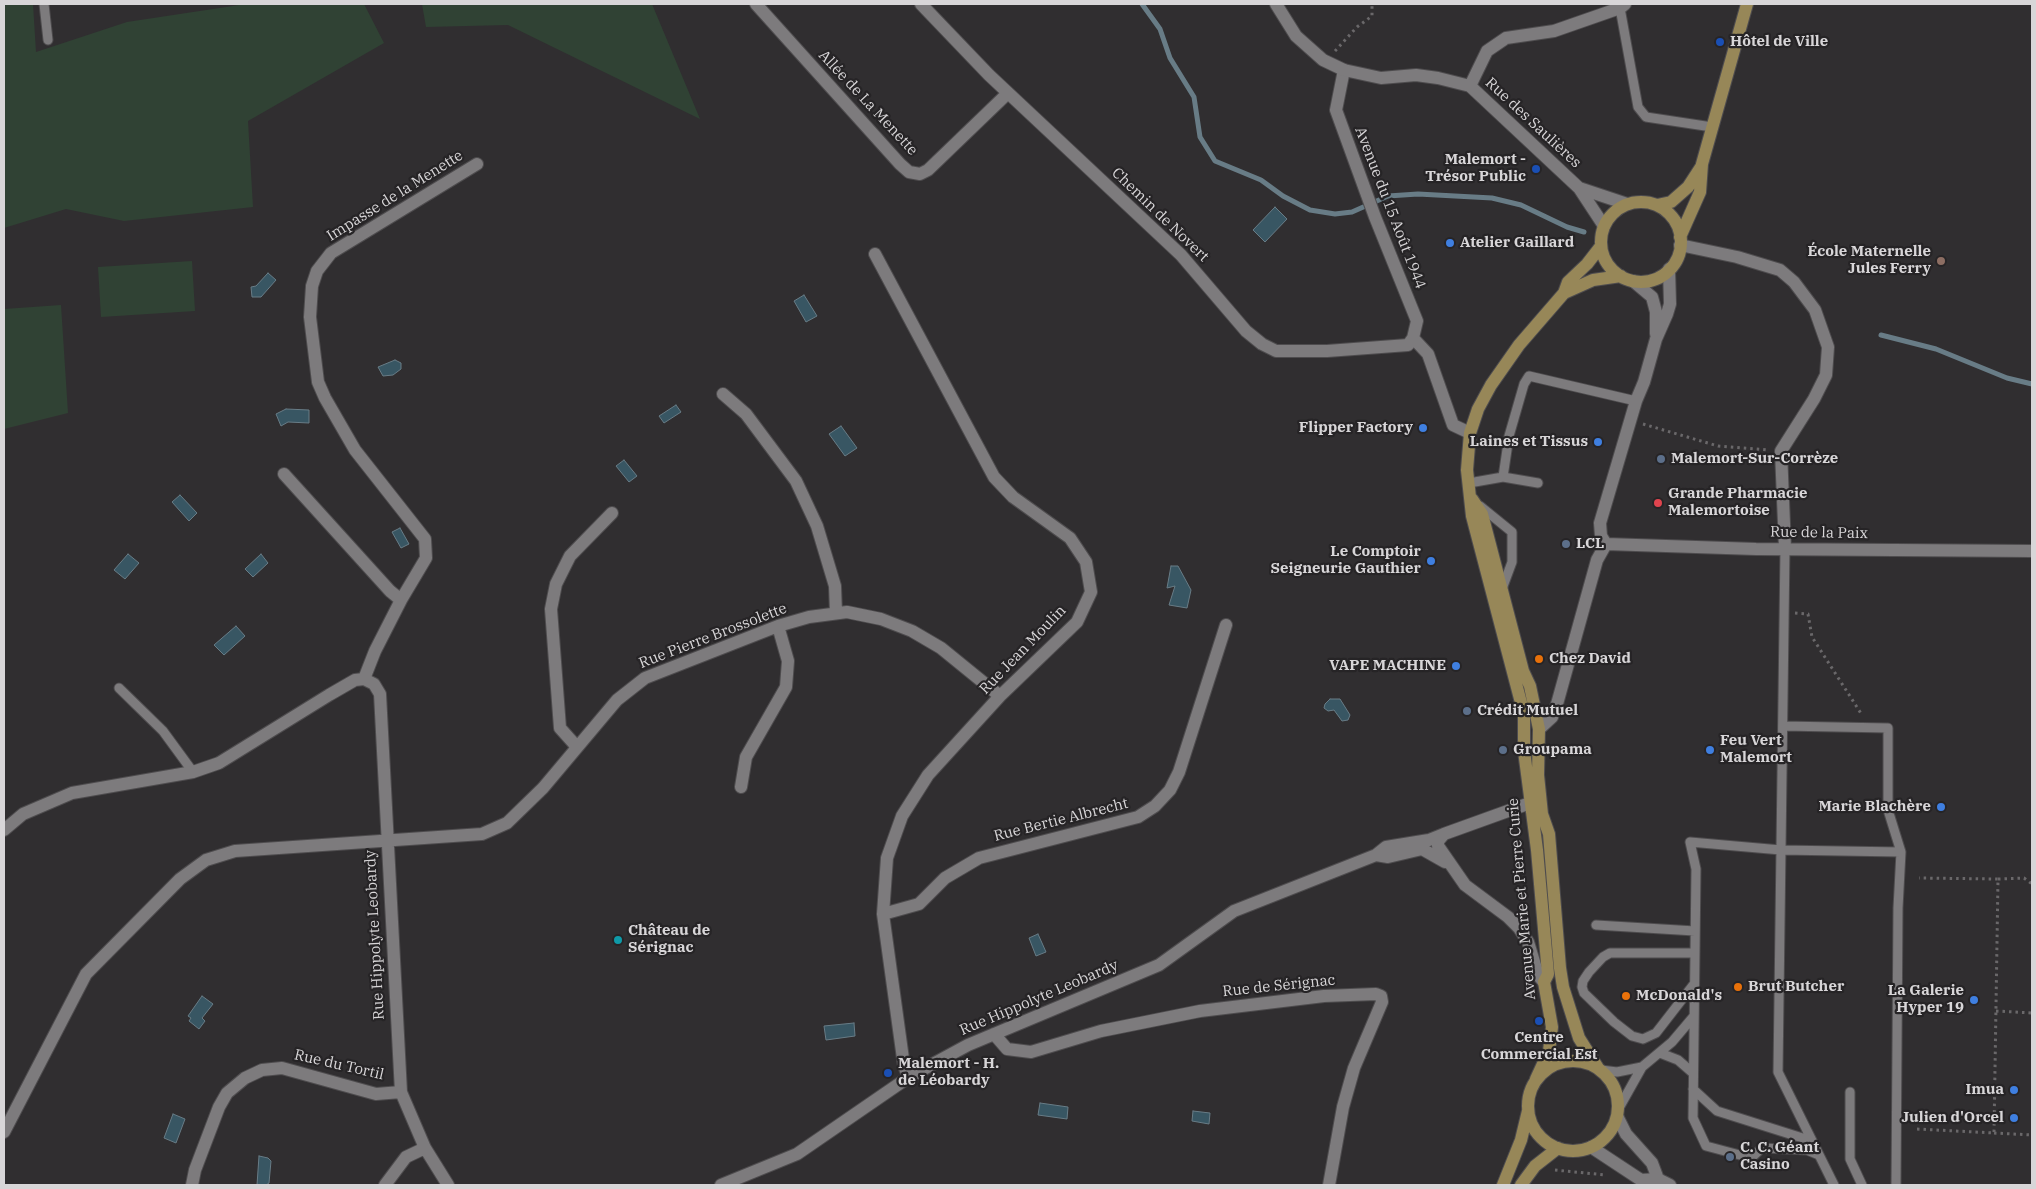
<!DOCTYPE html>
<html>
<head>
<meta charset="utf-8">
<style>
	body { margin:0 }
	#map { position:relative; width:2036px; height:1189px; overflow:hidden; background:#302e30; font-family:"IBM Plex Serif",serif }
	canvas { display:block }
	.frame { position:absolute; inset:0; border:5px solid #d8d6d8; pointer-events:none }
</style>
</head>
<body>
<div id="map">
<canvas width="2036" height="1189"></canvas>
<div class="frame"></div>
</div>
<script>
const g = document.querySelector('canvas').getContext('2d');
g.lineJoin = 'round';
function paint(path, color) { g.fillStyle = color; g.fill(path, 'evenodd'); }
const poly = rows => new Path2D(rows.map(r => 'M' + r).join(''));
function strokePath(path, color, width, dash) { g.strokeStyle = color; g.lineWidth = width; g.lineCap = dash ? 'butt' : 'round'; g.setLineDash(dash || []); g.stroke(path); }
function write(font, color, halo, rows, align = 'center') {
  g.font = font + ' "IBM Plex Serif",serif'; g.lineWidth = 4.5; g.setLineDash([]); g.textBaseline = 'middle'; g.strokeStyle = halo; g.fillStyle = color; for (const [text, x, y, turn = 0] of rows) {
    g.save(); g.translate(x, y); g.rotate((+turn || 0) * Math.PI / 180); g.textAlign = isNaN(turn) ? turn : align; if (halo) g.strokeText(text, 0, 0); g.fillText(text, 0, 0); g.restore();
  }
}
paint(poly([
	[4,4,33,4,36,52,127,22,246,4,364,4,384,43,248,121,253,207,124,221,66,209,4,228],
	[422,4,652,4,700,119,508,25,426,27],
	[192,261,195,311,101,317,98,267],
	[61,305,68,413,4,429,4,309]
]), '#304234');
const water = poly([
	[1275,207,1287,219,1265,242,1253,230,1275,207],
	[268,273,276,280,261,297,252,297,251,287,256,286,268,273],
	[804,295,817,316,806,322,794,301,804,295],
	[395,360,401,363,401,369,393,375,383,376,378,367,395,360],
	[676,405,681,412,664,423,659,416,676,405],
	[286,409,309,410,309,423,288,422,281,426,276,414,286,409],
	[841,426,857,448,845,456,829,434,841,426],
	[624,460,637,476,629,482,616,466,624,460],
	[180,495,197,513,189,521,172,502,180,495],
	[400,528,409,544,401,548,392,532,400,528],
	[128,554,139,563,125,579,114,570,128,554],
	[261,554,268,563,253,577,245,569,261,554],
	[1171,566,1178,566,1191,590,1187,608,1169,605,1175,586,1167,588,1171,566],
	[236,626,245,636,224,655,214,645,236,626],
	[1330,699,1340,699,1350,715,1348,720,1342,721,1334,710,1328,711,1324,708,1325,704,1330,699],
	[1038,934,1046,952,1036,956,1029,938,1038,934],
	[202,996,213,1004,202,1018,205,1021,199,1029,189,1021,191,1018,188,1016,202,996],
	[854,1023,855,1036,826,1040,824,1026,854,1023],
	[1040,1103,1068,1107,1067,1119,1038,1115,1040,1103],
	[1193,1111,1210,1113,1209,1124,1192,1121,1193,1111],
	[173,1114,185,1119,176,1143,164,1138,173,1114],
	[259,1156,268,1158,271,1161,269,1183,266,1185,257,1185,259,1156]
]);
paint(water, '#385663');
strokePath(water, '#687c86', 1);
strokePath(poly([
	[1142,4,1160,29,1170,58,1194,97,1200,137,1215,161,1261,180,1283,196,1310,210,1335,214,1352,212,1388,196,1418,194,1492,198,1521,205,1567,227,1584,232],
	[1881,335,1936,349,2007,378,2032,384]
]), '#687c86', 5);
const lane = poly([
	[44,4,48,40],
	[1620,8,1638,107,1646,117,1712,127],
	[1503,477,1538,483],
	[1469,483,1503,477,1509,436,1524,384,1529,376,1636,401],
	[1480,506,1512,532,1512,562,1502,589],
	[1785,548,1778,1072,1834,1185],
	[119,688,163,731,193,772],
	[1783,726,1888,728,1888,810,1901,852,1898,908,1896,1185],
	[1596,925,1695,931],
	[1694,984,1656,1033,1643,1039,1632,1036,1614,1022,1584,993,1582,987,1583,981,1589,972,1603,957,1610,953,1695,953],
	[1660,1053,1678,1060,1693,1073],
	[1601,1070,1617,1072,1642,1067],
	[1693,1089,1717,1111,1812,1141],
	[1850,1092,1850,1159,1862,1185],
	[1619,1108,1642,1067,1672,1042,1694,1016],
	[1819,1155,1807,1150,1762,1148,1751,1158,1706,1146,1693,1118,1696,869,1690,842,1781,850,1901,852]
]);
const street = poly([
	[756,4,900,164,909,172,920,174,928,170,1008,93],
	[921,4,989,75,1181,255,1246,331,1262,344,1276,351,1327,351,1408,345,1413,338],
	[1344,70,1336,110,1375,217,1417,321,1413,338],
	[1470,86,1487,51,1506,38,1554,31,1620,8,1625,4],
	[1680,245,1737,257,1780,270,1794,282,1815,310,1828,347,1826,375,1814,399,1781,451,1785,548],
	[875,254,994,477,1013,497,1070,538,1086,562,1091,592,1077,622,1000,696,928,775,902,816,887,858,883,914,904,1066,909,1077],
	[1633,281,1652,297,1656,312,1656,334],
	[1413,338,1428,354,1453,425,1470,433],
	[723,394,746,414,796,481,817,526,835,586,836,613],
	[284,474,390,591,401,600,375,651,364,679],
	[1606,544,1756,549,2032,551],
	[1606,544,1601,536,1600,523,1636,401,1644,382,1656,339,1667,314,1670,304,1669,269],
	[401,600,426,558,425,539,355,450,325,398,318,382,310,317,312,286,317,271,331,253,477,164],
	[364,679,374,684,380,694,401,1092,425,1148,448,1185],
	[1539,729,1552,717,1557,704,1597,560,1606,544],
	[577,747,560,728,551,609,556,584,570,556,612,513],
	[741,787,746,757,786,687,788,661,778,626],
	[1530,803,1444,834,1438,841,1438,846,1465,885,1508,917,1519,928,1528,942,1538,975,1544,982],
	[4,830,23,814,72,793,193,772,219,763,329,695,355,680,364,679],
	[1376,855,1388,857,1422,849,1445,862],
	[883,914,919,904,945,878,979,858,1138,817,1155,806,1170,790,1179,772,1226,625],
	[994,1034,1007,1049,1031,1052,1101,1031,1200,1011,1324,996,1376,994,1381,996,1382,1002,1354,1068,1343,1107,1329,1185],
	[4,1132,86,974,180,879,206,860,235,851,482,834,507,823,543,788,617,700,645,678,778,626,809,617,847,612,881,619,912,631,941,648,1000,696],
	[192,1185,195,1170,219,1107,227,1093,245,1078,262,1070,282,1068,376,1094,401,1092],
	[385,1185,406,1157,425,1148],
	[721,1185,797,1154,909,1077,968,1045,1159,965,1234,911,1376,855,1386,847,1429,840,1444,834]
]);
const secondary = poly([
	[1276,4,1296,36,1323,60,1344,70,1381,78,1416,75,1438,78,1470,86,1579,188,1604,226],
	[1579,188,1627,204],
	[1618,1118,1626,1134,1652,1163,1658,1179],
	[1591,1147,1641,1180,1658,1179,1670,1185]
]);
const primary = poly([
	'1601 242a40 40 0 1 1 80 0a40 40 0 1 1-80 0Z',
	[1657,205,1671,202,1688,187,1701,167],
	[1680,237,1700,192,1702,164,1747,4],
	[1564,293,1593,280,1621,276],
	[1472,499,1482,514,1523,671,1530,686,1539,729,1538,775,1542,814,1549,834,1560,968,1563,987,1579,1038,1598,1068],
	'1528 1106a45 45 0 1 1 90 0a45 45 0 1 1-90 0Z',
	[1536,1079,1549,1051,1552,1027,1544,982,1548,974,1537,850,1524,751,1524,714,1472,516,1467,470,1470,433,1478,409,1491,385,1519,345,1564,293,1568,282,1587,264,1601,246],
	[1503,1185,1521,1140,1528,1111],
	[1521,1185,1535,1166,1558,1148]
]);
strokePath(lane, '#4e4c4e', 11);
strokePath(street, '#4e4c4e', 14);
strokePath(secondary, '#4e4c4e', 14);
strokePath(primary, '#4e4c4e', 14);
strokePath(poly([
	[1335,51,1357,27,1372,16,1372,4],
	[1643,424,1718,446,1768,450],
	[1795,613,1808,614,1812,637,1862,715],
	[1998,879,2024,878,2032,884],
	[1996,1011,2032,1013],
	[1917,1129,1994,1133,1998,879,1919,878],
	[1994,1133,2032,1135],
	[1555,1170,1606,1175]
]), '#6a686a', 3, [2.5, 4]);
strokePath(lane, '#7d7b7d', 9);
strokePath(street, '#7d7b7d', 12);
strokePath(secondary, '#7d7b7d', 12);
strokePath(primary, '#978758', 12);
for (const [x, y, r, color] of [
	[1720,42,5,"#1a4fb4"],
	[1536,169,5,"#1a4fb4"],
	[1450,243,5,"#3f7fe0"],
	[1941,261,5,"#8d6e63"],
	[1423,428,5,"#3f7fe0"],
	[1598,442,5,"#3f7fe0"],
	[1661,459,5,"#5c6f8a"],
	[1658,503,5,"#e0444e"],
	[1566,544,5,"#5c6f8a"],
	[1431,561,5,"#3f7fe0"],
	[1539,659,5,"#e8710a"],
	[1456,666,5,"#3f7fe0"],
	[1467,711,5,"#5c6f8a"],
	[1503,750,5,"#5c6f8a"],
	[1710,750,5,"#3f7fe0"],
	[1941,807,5,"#3f7fe0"],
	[618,940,5,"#0f9aa8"],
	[1738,987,5,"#e8710a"],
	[1626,996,5,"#e8710a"],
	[1974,1000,5,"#3f7fe0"],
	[1539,1021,5,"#1a4fb4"],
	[888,1073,5,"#1a4fb4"],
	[2014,1090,5,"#3f7fe0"],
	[2014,1118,5,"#3f7fe0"],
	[1730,1157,5,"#5c6f8a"]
]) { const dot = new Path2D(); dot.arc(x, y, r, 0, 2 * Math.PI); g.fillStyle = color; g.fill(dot); strokePath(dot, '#262426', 2); }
write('bold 15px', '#d8d6d8', '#262426', [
	["Hôtel de Ville",1730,42],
	["Malemort -",1526,160,"right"],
	["Trésor Public",1526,177,"right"],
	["Atelier Gaillard",1460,243],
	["École Maternelle",1931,252,"right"],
	["Jules Ferry",1931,269,"right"],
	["Flipper Factory",1413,428,"right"],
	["Laines et Tissus",1588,442,"right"],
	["Malemort-Sur-Corrèze",1671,459],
	["Grande Pharmacie",1668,494],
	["Malemortoise",1668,511],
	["LCL",1576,544],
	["Le Comptoir",1421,552,"right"],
	["Seigneurie Gauthier",1421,569,"right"],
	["Chez David",1549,659],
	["VAPE MACHINE",1446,666,"right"],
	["Crédit Mutuel",1477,711],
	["Feu Vert",1720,741],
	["Malemort",1720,758],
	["Groupama",1513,750],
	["Marie Blachère",1931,807,"right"],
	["Château de",628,931],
	["Sérignac",628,948],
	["Brut Butcher",1748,987],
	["La Galerie",1964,991,"right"],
	["Hyper 19",1964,1008,"right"],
	["McDonald's",1636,996],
	["Centre",1539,1038,"center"],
	["Commercial Est",1539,1055,"center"],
	["Malemort - H.",898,1064],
	["de Léobardy",898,1081],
	["Imua",2004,1090,"right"],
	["Julien d'Orcel",2004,1118,"right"],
	["C. C. Géant",1740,1148],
	["Casino",1740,1165]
], 'left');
write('15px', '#d8d6d8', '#262426', [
	["Allée de La Menette",868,103,47],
	["Rue des Saulières",1533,123,43],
	["Impasse de la Menette",395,196,-32],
	["Avenue du 15 Août 1944",1390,208,69],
	["Chemin de Novert",1160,215,44],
	["Rue de la Paix",1819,533,1],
	["Rue Pierre Brossolette",713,636,-21],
	["Rue Jean Moulin",1023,650,-46],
	["Rue Bertie Albrecht",1061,820,-14],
	["Avenue Marie et Pierre Curie",1522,899,-95],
	["Rue Hippolyte Leobardy",375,935,-93],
	["Rue de Sérignac",1279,986,-6],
	["Rue Hippolyte Leobardy",1039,998,-23],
	["Rue du Tortil",339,1065,13]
]);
</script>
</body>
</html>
